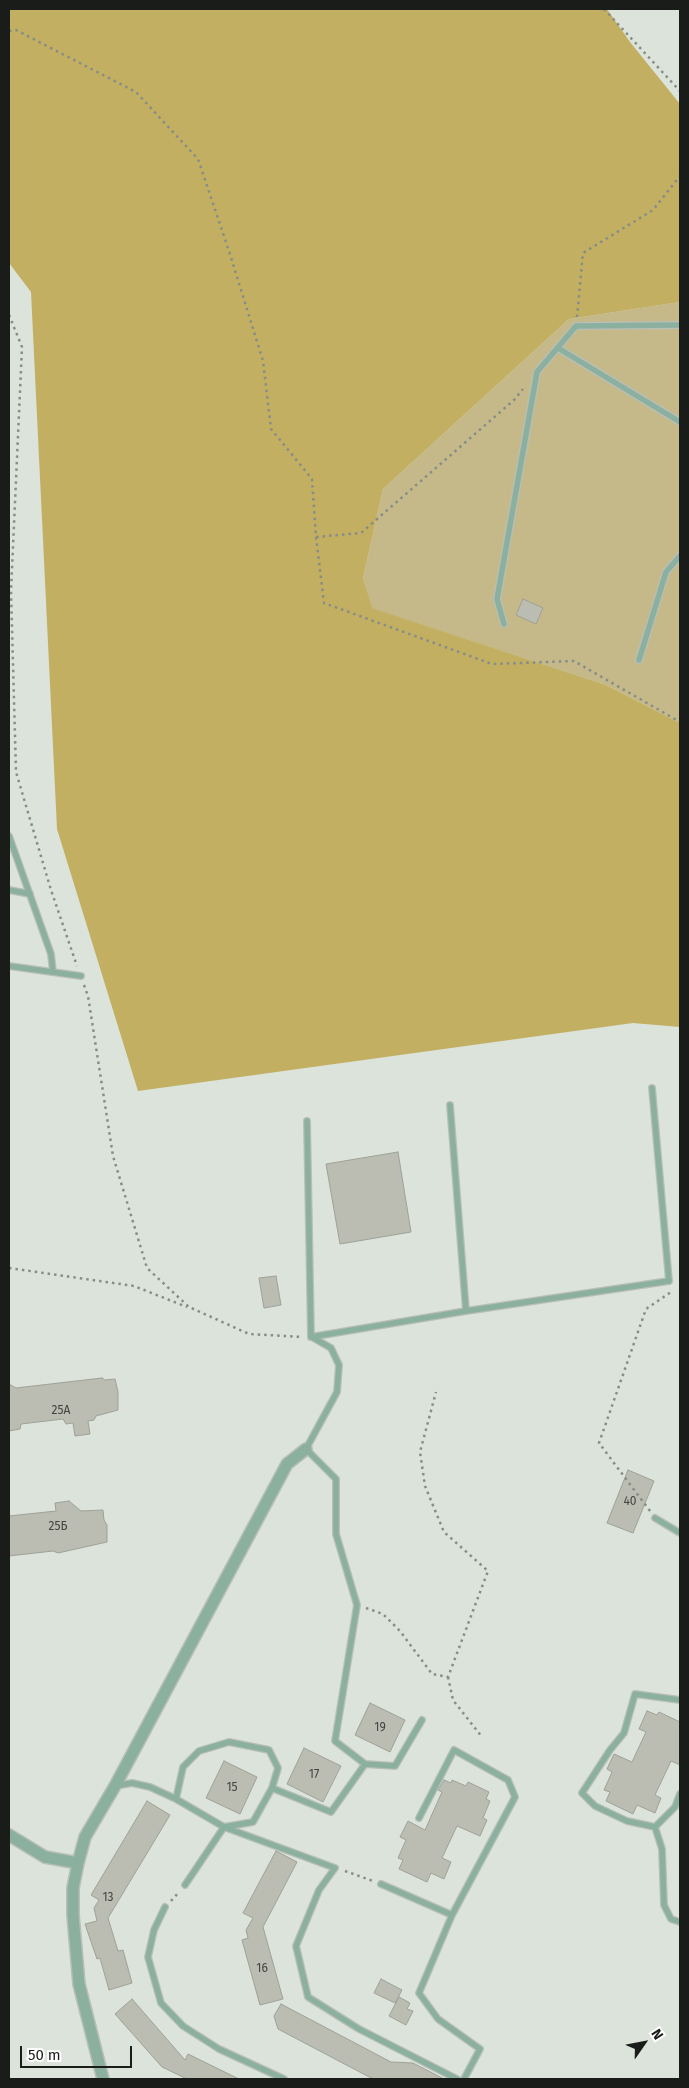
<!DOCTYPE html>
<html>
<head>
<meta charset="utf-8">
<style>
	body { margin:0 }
	#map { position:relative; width:689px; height:2088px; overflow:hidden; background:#dbe3da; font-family:"Fira Sans",sans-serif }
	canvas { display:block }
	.frame { position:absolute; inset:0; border:10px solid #191c19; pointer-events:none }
	.north { position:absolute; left:619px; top:2018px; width:50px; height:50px; -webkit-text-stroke:4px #fff; paint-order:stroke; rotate:57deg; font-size:14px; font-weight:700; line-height:20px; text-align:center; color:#191c19 }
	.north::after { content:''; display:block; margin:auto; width:18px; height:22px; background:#191c19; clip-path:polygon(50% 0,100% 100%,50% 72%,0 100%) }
	.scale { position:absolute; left:20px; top:2046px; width:112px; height:22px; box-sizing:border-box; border:2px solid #191c19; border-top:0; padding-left:6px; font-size:15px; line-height:18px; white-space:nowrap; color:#191c19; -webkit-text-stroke:4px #fff; paint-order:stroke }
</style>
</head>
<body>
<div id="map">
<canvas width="689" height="2088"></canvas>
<div class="frame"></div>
<div class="north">N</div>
<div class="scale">50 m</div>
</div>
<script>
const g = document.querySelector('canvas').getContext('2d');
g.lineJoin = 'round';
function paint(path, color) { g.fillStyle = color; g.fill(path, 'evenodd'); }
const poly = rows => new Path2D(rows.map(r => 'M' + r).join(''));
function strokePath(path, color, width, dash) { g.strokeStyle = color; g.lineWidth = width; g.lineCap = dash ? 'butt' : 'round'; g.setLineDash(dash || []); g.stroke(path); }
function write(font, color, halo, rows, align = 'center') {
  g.font = font + ' "Fira Sans",sans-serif'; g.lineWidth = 4.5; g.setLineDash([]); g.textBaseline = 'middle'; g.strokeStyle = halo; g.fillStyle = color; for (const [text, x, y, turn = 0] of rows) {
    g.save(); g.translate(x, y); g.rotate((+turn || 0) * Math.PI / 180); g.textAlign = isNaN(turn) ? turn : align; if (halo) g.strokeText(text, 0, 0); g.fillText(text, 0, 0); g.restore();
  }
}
paint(poly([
	[680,302,680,723,606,685,371,608,363,578,383,489,569,319]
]), '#c5b98a');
paint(poly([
	[9,9,607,9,630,42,680,104,680,302,569,319,383,489,363,578,372,608,606,685,680,723,680,1027,633,1023,138,1091,57,829,31,292,9,263]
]), '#c3af62');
const building = poly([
	[523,599,543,608,536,624,516,615,523,599],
	[398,1152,411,1232,340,1244,326,1164,398,1152],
	[276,1276,281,1305,264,1308,259,1278,276,1276],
	[102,1378,105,1380,115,1379,118,1392,118,1410,96,1416,94,1420,88,1421,90,1434,75,1436,73,1423,66,1424,63,1419,21,1424,20,1429,9,1431,9,1384,16,1388,102,1378],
	[628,1470,654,1481,633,1533,607,1523,628,1470],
	[69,1501,81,1511,103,1510,104,1520,107,1525,107,1542,58,1553,53,1551,9,1556,9,1516,56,1511,55,1503,69,1501],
	[370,1703,405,1720,390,1752,355,1735,370,1703],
	[647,1711,657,1715,659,1712,680,1722,680,1765,671,1761,655,1795,661,1798,655,1813,637,1805,633,1814,606,1801,610,1792,604,1790,612,1772,607,1769,614,1754,632,1762,646,1732,639,1729,647,1711],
	[304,1748,341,1766,323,1802,287,1784,304,1748],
	[224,1761,257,1777,240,1814,206,1798,224,1761],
	[444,1780,451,1783,452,1780,466,1786,468,1782,489,1792,486,1799,490,1801,483,1818,487,1820,480,1836,457,1826,442,1858,451,1862,444,1879,431,1873,427,1882,399,1869,403,1860,398,1858,406,1840,400,1837,408,1821,425,1830,442,1792,438,1790,444,1780],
	[147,1801,170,1815,108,1918,118,1951,123,1950,132,1983,109,1990,100,1958,97,1959,85,1924,97,1921,94,1908,99,1900,91,1895,147,1801],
	[276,1851,297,1862,263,1927,283,1999,260,2005,242,1940,248,1938,246,1930,253,1918,243,1913,276,1851],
	[381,1979,402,1990,395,2003,374,1993,381,1979],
	[399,1997,410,2003,407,2009,413,2011,406,2025,389,2016,399,1997],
	[132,1999,185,2060,188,2054,239,2079,187,2079,162,2067,115,2014,132,1999],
	[281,2004,391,2062,413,2063,444,2079,373,2079,278,2029,274,2016,281,2004]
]);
paint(building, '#bbbdb3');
strokePath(building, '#9ea196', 1);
const lane = poly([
	[558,348,680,422],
	[504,624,497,599,537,372,576,326,680,325],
	[639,660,666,572,680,556],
	[9,836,51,954,53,972],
	[9,890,30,894],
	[9,966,81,976],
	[450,1105,466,1311],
	[307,1121,311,1337],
	[311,1337,466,1311,669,1281,652,1088],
	[312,1337,331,1348,339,1365,337,1392,306,1449,336,1479,336,1534,357,1605,335,1741,365,1764],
	[655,1518,680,1533],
	[680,1700,635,1694,624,1733,610,1750,582,1793,595,1806,627,1821,655,1827,675,1807,680,1794],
	[115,1786,132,1783,150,1787,176,1799,224,1827,253,1822,272,1788,331,1812,365,1764,395,1766,422,1720],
	[176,1799,183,1767,199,1751,229,1742,269,1750,278,1768,272,1788],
	[419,1818,454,1750,508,1780,515,1797,452,1915],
	[655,1827,662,1849,664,1905,671,1919,680,1922],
	[381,1884,452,1915,419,1993,438,2019,480,2049,464,2079],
	[185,1885,224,1827,335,1868,319,1890,296,1946,308,1997,359,2029,457,2079],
	[165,1907,154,1930,148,1957,161,2003,183,2026,219,2049,284,2079]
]);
const street = poly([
	[9,1835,45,1857,78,1863,73,1888,73,1915,79,1984,103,2079],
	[78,1863,85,1837,115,1786,287,1464,306,1449]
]);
strokePath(lane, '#b8bfb7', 8);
strokePath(street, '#b8bfb7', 14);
strokePath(poly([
	[604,9,680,91],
	[9,31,16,30,136,92,198,159,229,251,263,361,271,429,312,479,316,537,361,533,514,400,523,389],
	[9,315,22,347,11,591,16,772,51,890,77,966],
	[577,317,583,253,653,210,680,176],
	[316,537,324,603,492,664,574,661,680,722],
	[84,985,88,996,113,1156,147,1268,189,1307,249,1334,302,1337],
	[9,1268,134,1286,187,1307],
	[650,1511,599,1443,646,1309,671,1292],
	[366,1608,383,1614,400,1631,432,1674,448,1677,488,1571,444,1532,425,1486,420,1452,436,1392],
	[448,1677,453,1700,482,1737],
	[345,1871,373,1881],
	[171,1901,179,1892]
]), '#878d87', 2.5, [2.5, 4]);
strokePath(lane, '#8cb0a0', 5.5);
strokePath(street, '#8cb0a0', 11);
write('12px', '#424440', null, [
	["25А",61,1411],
	["40",630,1502],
	["25Б",58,1527],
	["19",380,1728],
	["17",314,1775],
	["15",232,1788],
	["13",108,1898],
	["16",262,1969]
]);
</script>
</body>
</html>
